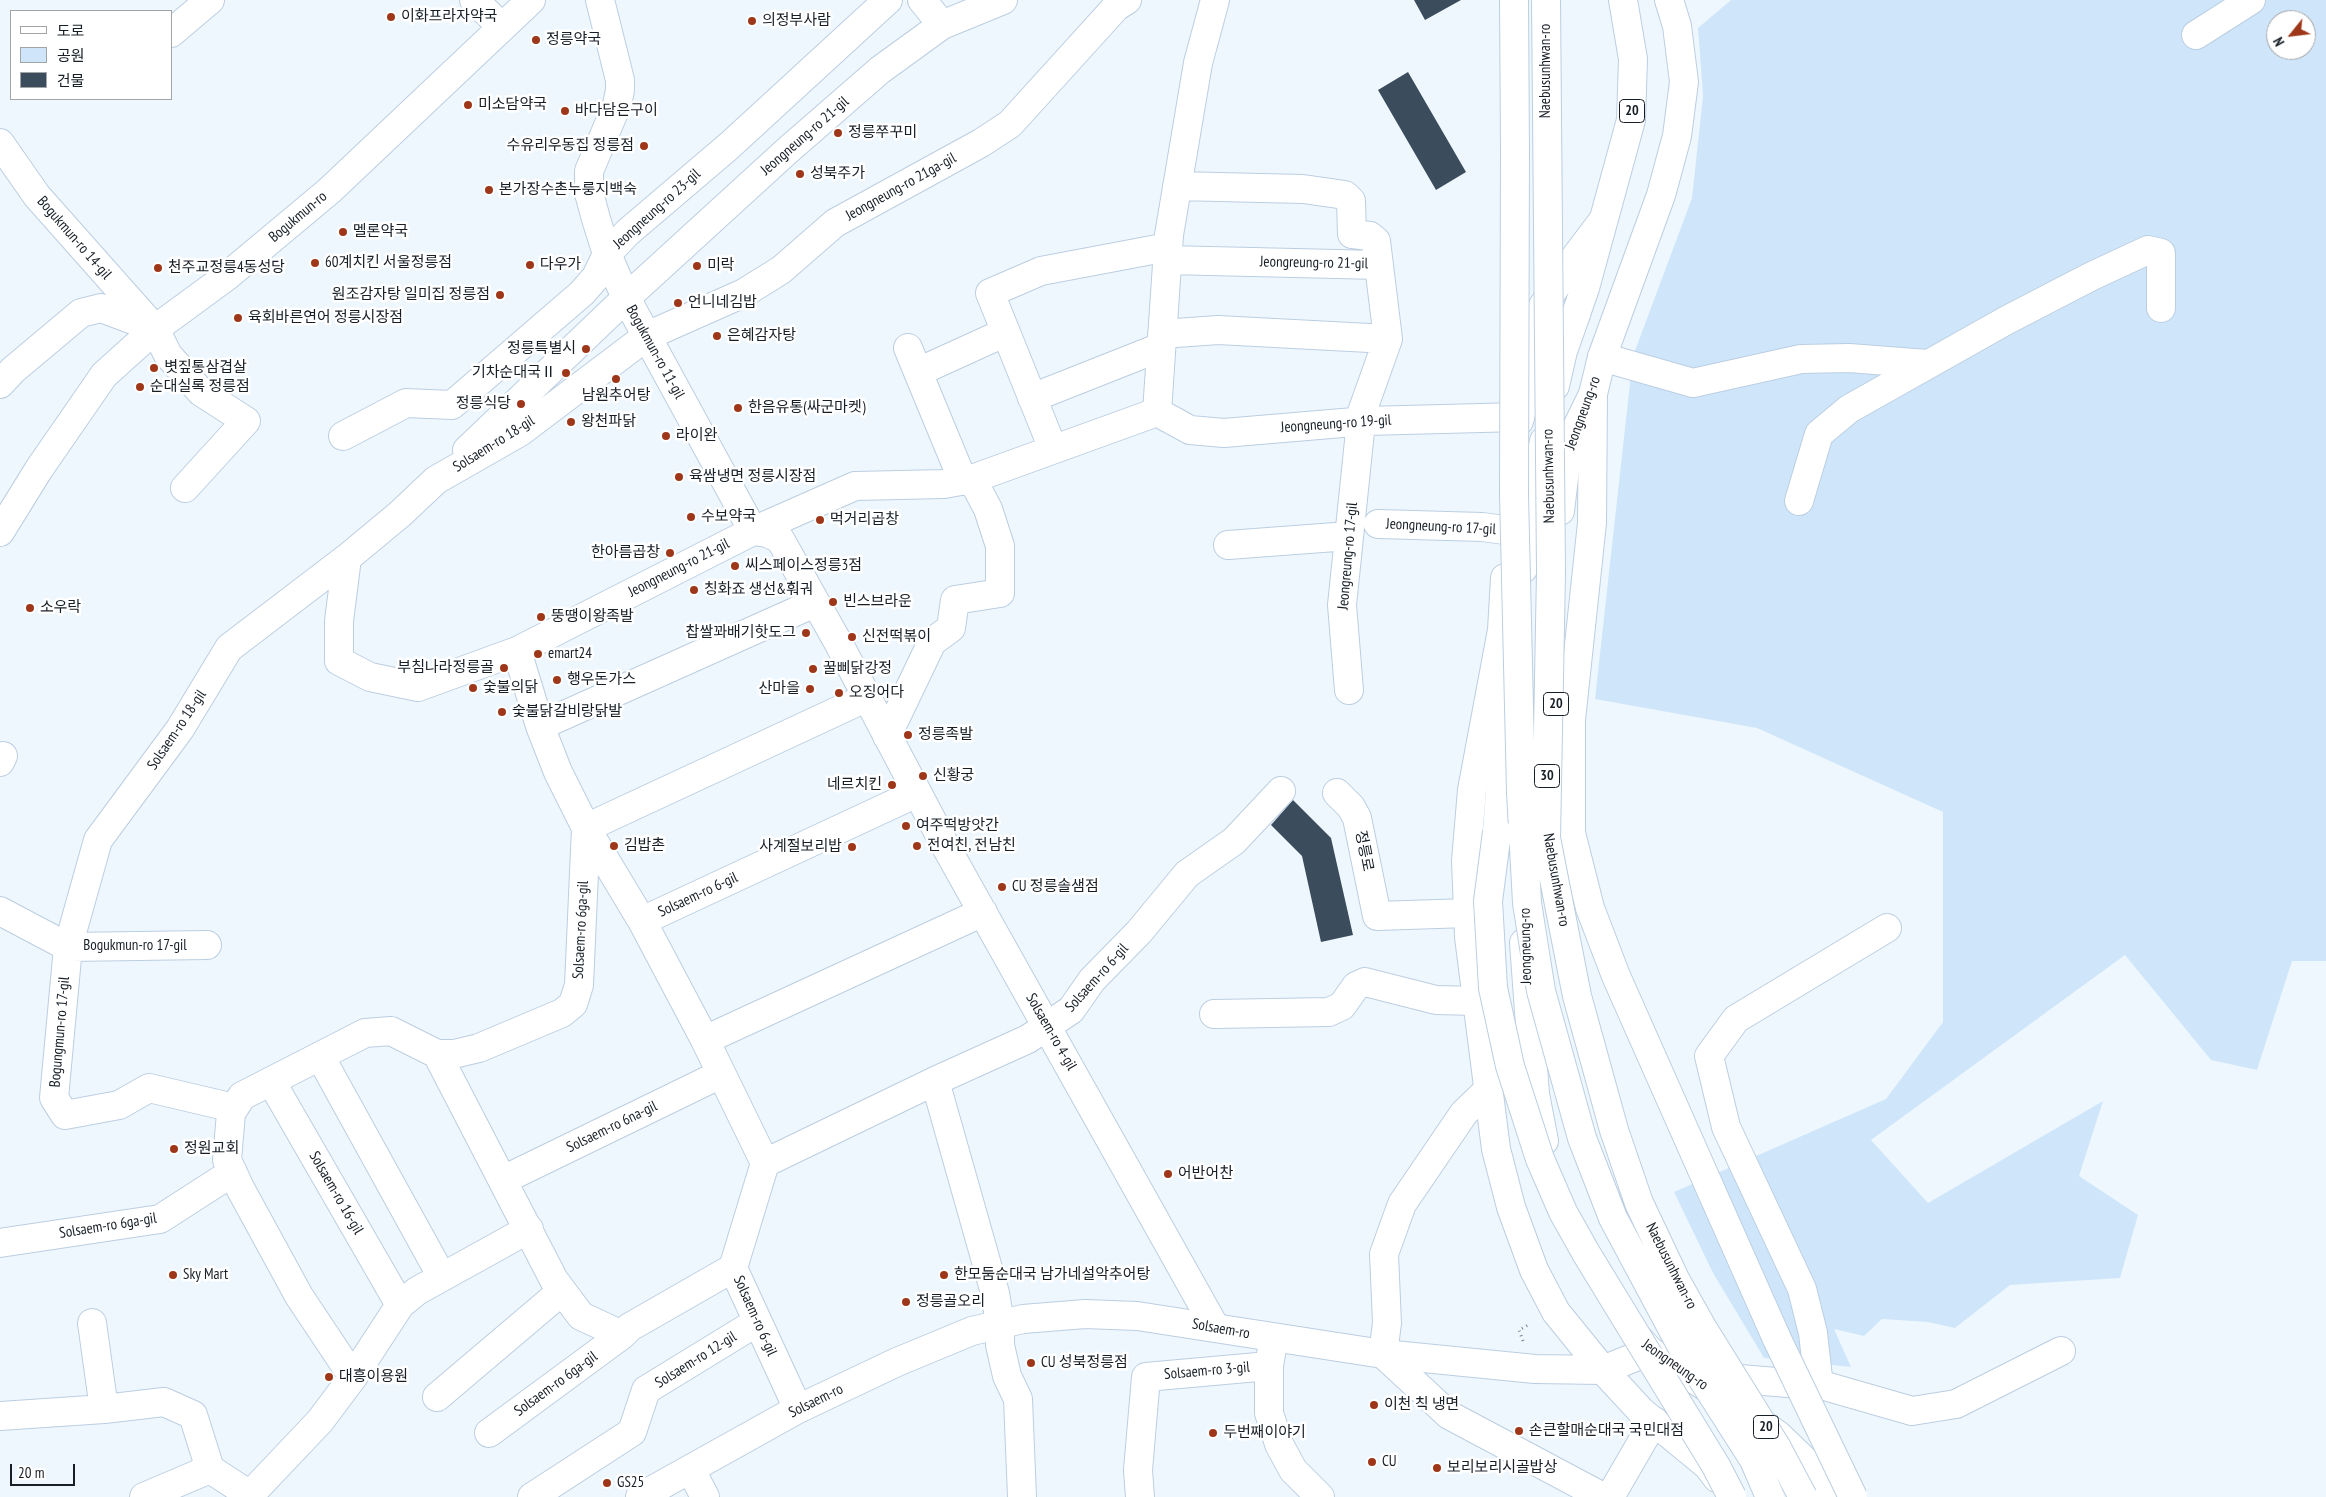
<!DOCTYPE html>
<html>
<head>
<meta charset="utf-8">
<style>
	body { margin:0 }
	#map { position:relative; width:2326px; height:1497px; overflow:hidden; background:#eff7fe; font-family:"PT Sans Narrow","Noto Sans KR",sans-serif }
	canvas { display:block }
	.legend { position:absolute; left:10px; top:10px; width:162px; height:90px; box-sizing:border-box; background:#fff; border:1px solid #a2a5a8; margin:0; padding:6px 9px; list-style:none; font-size:15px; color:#171e25 }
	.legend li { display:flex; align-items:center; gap:10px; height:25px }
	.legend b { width:25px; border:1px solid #a2a5a8 }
	.north { position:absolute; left:2266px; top:10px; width:50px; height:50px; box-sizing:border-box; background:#fff; border:1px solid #a2a5a8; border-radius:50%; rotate:241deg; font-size:14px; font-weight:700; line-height:20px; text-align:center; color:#171e25 }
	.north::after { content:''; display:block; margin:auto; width:18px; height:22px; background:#9e3719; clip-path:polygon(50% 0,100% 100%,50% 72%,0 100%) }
	.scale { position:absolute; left:10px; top:1464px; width:65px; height:22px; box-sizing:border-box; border:2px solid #171e25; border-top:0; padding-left:6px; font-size:15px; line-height:18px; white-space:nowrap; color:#171e25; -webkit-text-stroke:4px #fff; paint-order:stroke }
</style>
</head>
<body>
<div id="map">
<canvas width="2326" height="1497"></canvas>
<ul class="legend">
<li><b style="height:6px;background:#fff"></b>도로</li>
<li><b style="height:14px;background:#cfe6fa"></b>공원</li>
<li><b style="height:14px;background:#3b4c5c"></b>건물</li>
</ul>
<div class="north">N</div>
<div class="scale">20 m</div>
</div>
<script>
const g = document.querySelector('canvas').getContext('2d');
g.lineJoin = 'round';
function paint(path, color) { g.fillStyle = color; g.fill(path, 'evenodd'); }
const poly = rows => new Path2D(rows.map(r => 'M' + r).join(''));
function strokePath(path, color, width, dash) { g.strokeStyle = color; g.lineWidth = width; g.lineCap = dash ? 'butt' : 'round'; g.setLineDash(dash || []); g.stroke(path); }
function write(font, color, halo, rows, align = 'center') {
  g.font = font + ' "PT Sans Narrow","Noto Sans KR",sans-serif'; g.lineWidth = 5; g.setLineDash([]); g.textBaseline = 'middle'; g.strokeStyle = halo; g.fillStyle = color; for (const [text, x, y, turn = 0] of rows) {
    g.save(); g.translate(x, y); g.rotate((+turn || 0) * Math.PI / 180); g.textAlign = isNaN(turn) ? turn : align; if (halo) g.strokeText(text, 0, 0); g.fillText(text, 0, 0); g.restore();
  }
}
paint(poly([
	[1731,0,2326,0,2326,961,2292,961,2257,1070,2211,1060,2125,955,1871,1140,1928,1203,2103,1101,2079,1176,2138,1215,2120,1278,2010,1285,1955,1328,1928,1322,1882,1319,1864,1336,1834,1329,1851,1367,1764,1358,1713,1273,1674,1192,1886,1099,1943,1022,1943,812,1757,728,1595,699,1633,356,1692,198,1703,96,1698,28],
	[2276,20,2306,20,2306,50,2276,50]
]), '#cfe6fa');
paint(poly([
	[1414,0,1461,0,1425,20],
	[1408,72,1466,172,1436,190,1378,90],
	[1293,800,1331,838,1353,935,1321,942,1302,856,1271,825]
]), '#3b4c5c');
const minor = poly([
	[474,0,502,27],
	[600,0,620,80,620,90,617,105,589,171,589,193,596,219,607,254,626,298,753,531],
	[922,0,942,25],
	[1127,0,1116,7,1010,124,981,143,835,223,781,270,744,293,647,336,520,432,436,480,400,514,347,558,339,621,339,661,370,677,418,687,517,651,753,531,855,486,944,484,972,479,1157,412],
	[171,33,210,0],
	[2196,35,2251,0],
	[0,143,37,196,155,329,168,355,201,392,246,421,185,488],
	[1177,186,1303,189,1345,195,1351,201,1352,234,1370,236,1376,241,1388,339,1362,412,1342,605,1349,690],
	[1167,260,1379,265],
	[1162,334,1218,330,1388,339],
	[908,348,963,481],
	[1602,357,1693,383,1801,359,1849,358,1927,364],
	[918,372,1006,332],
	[0,384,13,370,81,313,101,308,149,326],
	[1032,398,1161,347],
	[1157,412,1169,235,1198,63,1215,0],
	[1157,412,1190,430,1224,433,1366,421,1520,417],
	[343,436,406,403,452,405,582,293,596,277,607,254,628,232,729,146,888,0],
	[1053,449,990,293,1041,271,1168,247],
	[467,450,626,298,788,150,880,70,942,25,1003,0],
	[1799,501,1819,434,1849,409,2007,320,2092,276,2148,250,2161,253,2161,308],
	[1378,524,1482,527,1505,530],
	[753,531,767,533,780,539,839,644,946,847,1215,1327],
	[1228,545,1349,536],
	[517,651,540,726,558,772,586,828,642,921,705,1040,765,1163,733,1268,798,1409],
	[540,726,808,606],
	[887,736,932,642,951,628,955,600,1000,593,1000,546,988,509,972,479],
	[0,762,3,756],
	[1337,793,1351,807,1357,818,1377,916,1468,913],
	[0,911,68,947,207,945],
	[642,921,917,793],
	[1214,1014,1329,1012,1342,1006,1356,986,1365,982,1436,1000,1476,1001],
	[705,1040,983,912],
	[437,1054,554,1280,581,1316,622,1335],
	[320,1056,442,1277],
	[271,1081,400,1305],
	[935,1081,995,1293,1000,1323,1000,1345,1007,1376,1018,1399,1022,1497],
	[1488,1090,1464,1113,1402,1204,1384,1254,1387,1323,1383,1354,1449,1415,1603,1497],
	[234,1108,149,1088,119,1105,65,1115,54,1098,68,947,98,840,180,729,229,648,347,558],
	[765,1163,935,1081,1028,1039,1071,1010,1092,980,1139,932,1187,874,1234,841,1281,791],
	[503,1180,721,1074],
	[0,1243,160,1219,233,1172],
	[92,1323,104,1409],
	[1272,1348,1269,1366,1269,1413,1279,1444,1293,1470,1320,1497],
	[353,1377,299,1296,240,1188,227,1160,231,1113,242,1096,365,1033,391,1031,437,1054,454,1054,479,1048,562,1013,573,1004,579,985,586,828,859,701],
	[1715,1377,1825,1386,1912,1411,1956,1404,2061,1351],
	[1819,1386,1813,1333,1802,1289,1726,1127,1709,1056,1736,1019,1887,928],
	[437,1397,562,1291],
	[0,1416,104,1409,164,1402,193,1415,210,1469],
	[489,1433,622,1335,630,1327,733,1268],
	[210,1469,253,1497],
	[691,1470,705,1497],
	[144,1497,210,1469],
	[248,1497,320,1421,353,1377,400,1305,417,1291,529,1229],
	[532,1497,632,1432,646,1390,757,1322],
	[1140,1497,1138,1470,1146,1377,1269,1366],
	[1610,1497,1654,1421]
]);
const major = poly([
	[1562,334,1576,314,1585,288,1631,120,1633,59,1623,0],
	[1519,421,1528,385,1535,330,1543,306,1573,260,1604,219],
	[1560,511,1566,461,1576,429,1593,394,1602,357,1661,195,1677,136,1684,82,1677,26,1669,0],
	[0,532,39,469,104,375,155,329,226,277,329,191,531,0],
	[1505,578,1502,630,1472,790,1466,861,1469,937,1496,1149,1511,1207,1534,1270,1556,1312,1603,1370,1641,1411,1708,1466,1717,1478],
	[1524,943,1535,1094,1544,1141],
	[1640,1340,1650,1351,1711,1390],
	[1765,1426,1778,1435,1805,1461,1829,1497],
	[640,1497,798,1409,897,1362,972,1331,1023,1319,1085,1314,1137,1316,1383,1354,1535,1369,1603,1370,1650,1351]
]);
const highway = poly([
	[1555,386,1563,351,1576,314],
	[1593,394,1592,523,1571,720,1571,833,1590,908,1616,976,1777,1339],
	[1523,569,1537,475,1544,441],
	[1497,832,1508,683]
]);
strokePath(minor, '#bbcee1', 30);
strokePath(major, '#bbcee1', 30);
strokePath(highway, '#bbcee1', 30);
strokePath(poly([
	[1523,1341,1519,1330,1530,1324]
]), '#798188', 3, [1, 4]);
strokePath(minor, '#fff', 28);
strokePath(major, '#fff', 28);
strokePath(highway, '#fff', 28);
const highwayBridge = poly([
	[1514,0,1515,151,1514,494,1521,792,1527,903,1541,991,1582,1138,1613,1218,1682,1347,1754,1460,1770,1497],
	[1546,0,1551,572,1546,838,1577,996,1614,1130,1639,1203,1675,1279,1703,1329,1777,1448,1803,1497],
	[1497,832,1488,901,1493,988,1510,1066,1540,1159,1563,1212,1586,1253,1716,1466,1732,1497],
	[1777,1339,1853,1497]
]);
strokePath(highwayBridge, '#bbcee1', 30, []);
strokePath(highwayBridge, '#fff', 28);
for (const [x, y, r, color] of [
	[391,17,5,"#9e3719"],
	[752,21,5,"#9e3719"],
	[536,40,5,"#9e3719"],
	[468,105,5,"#9e3719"],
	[565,111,5,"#9e3719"],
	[838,133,5,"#9e3719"],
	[644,146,5,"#9e3719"],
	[800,174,5,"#9e3719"],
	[489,190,5,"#9e3719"],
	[343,232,5,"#9e3719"],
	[315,263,5,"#9e3719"],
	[530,265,5,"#9e3719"],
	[697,266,5,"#9e3719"],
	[158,268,5,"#9e3719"],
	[500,295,5,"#9e3719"],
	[678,303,5,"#9e3719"],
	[238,318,5,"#9e3719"],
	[717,336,5,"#9e3719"],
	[586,349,5,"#9e3719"],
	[154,368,5,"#9e3719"],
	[566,373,5,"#9e3719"],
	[616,379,5,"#9e3719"],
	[140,387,5,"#9e3719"],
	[521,404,5,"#9e3719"],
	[738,408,5,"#9e3719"],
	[571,422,5,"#9e3719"],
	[666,436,5,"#9e3719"],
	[679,477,5,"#9e3719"],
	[691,517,5,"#9e3719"],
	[820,520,5,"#9e3719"],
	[670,553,5,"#9e3719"],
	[735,566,5,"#9e3719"],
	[694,590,5,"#9e3719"],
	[833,602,5,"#9e3719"],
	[30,608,5,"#9e3719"],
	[541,617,5,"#9e3719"],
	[806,633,5,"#9e3719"],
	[852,637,5,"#9e3719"],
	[538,654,5,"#9e3719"],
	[504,668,5,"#9e3719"],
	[813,669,5,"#9e3719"],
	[557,680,5,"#9e3719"],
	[473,688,5,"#9e3719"],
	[810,689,5,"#9e3719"],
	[839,693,5,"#9e3719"],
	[502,712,5,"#9e3719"],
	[908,735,5,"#9e3719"],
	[923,776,5,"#9e3719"],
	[892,785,5,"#9e3719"],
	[906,826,5,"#9e3719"],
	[614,846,5,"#9e3719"],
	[917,846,5,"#9e3719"],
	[852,847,5,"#9e3719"],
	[1002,887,5,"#9e3719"],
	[174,1149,5,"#9e3719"],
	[1168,1174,5,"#9e3719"],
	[173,1275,5,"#9e3719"],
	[944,1275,5,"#9e3719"],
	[906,1302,5,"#9e3719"],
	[1031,1363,5,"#9e3719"],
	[329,1377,5,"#9e3719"],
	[1374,1405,5,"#9e3719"],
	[1519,1431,5,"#9e3719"],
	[1213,1433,5,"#9e3719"],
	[1372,1462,5,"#9e3719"],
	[1437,1468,5,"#9e3719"],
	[607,1483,5,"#9e3719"]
]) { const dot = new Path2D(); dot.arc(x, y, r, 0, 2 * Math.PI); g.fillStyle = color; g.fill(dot); strokePath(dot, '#fff', 2); }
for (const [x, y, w] of [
	[1632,111,25],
	[1556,704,25],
	[1547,776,25],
	[1766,1427,25]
]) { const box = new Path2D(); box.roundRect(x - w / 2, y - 11.5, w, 23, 4); g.fillStyle = '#fff'; g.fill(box); strokePath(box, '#171e25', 1); }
write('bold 14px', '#171e25', null, [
	["20",1632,111],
	["20",1556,704],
	["30",1547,776],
	["20",1766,1427]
]);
write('15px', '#171e25', '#fff', [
	["이화프라자약국",401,17],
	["의정부사람",762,21],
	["정릉약국",546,40],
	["미소담약국",478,105],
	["바다담은구이",575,111],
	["정릉쭈꾸미",848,133],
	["수유리우동집 정릉점",634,146,"right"],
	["성북주가",810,174],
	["본가장수촌누룽지백숙",499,190],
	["멜론약국",353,232],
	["60계치킨 서울정릉점",325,263],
	["다우가",540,265],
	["미락",707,266],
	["천주교정릉4동성당",168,268],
	["원조감자탕 일미집 정릉점",490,295,"right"],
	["언니네김밥",688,303],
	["육회바른연어 정릉시장점",248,318],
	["은혜감자탕",727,336],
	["정릉특별시",576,349,"right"],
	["볏짚통삼겹살",164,368],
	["기차순대국Ⅱ",556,373,"right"],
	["순대실록 정릉점",150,387],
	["남원추어탕",616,396,"center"],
	["정릉식당",511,404,"right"],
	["한음유통(싸군마켓)",748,408],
	["왕천파닭",581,422],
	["라이완",676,436],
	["육쌈냉면 정릉시장점",689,477],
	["수보약국",701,517],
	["먹거리곱창",830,520],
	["한아름곱창",660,553,"right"],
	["씨스페이스정릉3점",745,566],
	["칭화죠 생선&훠궈",704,590],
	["빈스브라운",843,602],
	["소우락",40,608],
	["뚱땡이왕족발",551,617],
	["찹쌀꽈배기핫도그",796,633,"right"],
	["신전떡볶이",862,637],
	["emart24",548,654],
	["부침나라정릉골",494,668,"right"],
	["꿀삐닭강정",823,669],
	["행우돈가스",567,680],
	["숯불의닭",483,688],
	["산마을",800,689,"right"],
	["오징어다",849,693],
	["숯불닭갈비랑닭발",512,712],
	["정릉족발",918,735],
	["신황궁",933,776],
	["네르치킨",882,785,"right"],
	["여주떡방앗간",916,826],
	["김밥촌",624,846],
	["전여친, 전남친",927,846],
	["사계절보리밥",842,847,"right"],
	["CU 정릉솔샘점",1012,887],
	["정원교회",184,1149],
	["어반어찬",1178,1174],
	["Sky Mart",183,1275],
	["한모둠순대국 남가네설악추어탕",954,1275],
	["정릉골오리",916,1302],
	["CU 성북정릉점",1041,1363],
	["대흥이용원",339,1377],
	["이천 칙 냉면",1384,1405],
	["손큰할매순대국 국민대점",1529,1431],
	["두번째이야기",1223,1433],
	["CU",1382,1462],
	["보리보리시골밥상",1447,1468],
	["GS25",617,1483]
], 'left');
write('15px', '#171e25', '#fff', [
	["Naebusunhwan-ro",1546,71,-90],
	["Jeongneung-ro 21-gil",805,136,-41],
	["Jeongneung-ro 21ga-gil",901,187,-29],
	["Jeongneung-ro 23-gil",657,209,-42],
	["Bogukmun-ro",298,217,-40],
	["Bogukmun-ro 14-gil",74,238,49],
	["Jeongreung-ro 21-gil",1314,263,1],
	["Bogukmun-ro 11-gil",655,352,61],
	["Jeongneung-ro",1583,413,-70],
	["Jeongneung-ro 19-gil",1336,424,-4],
	["Solsaem-ro 18-gil",494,444,-32],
	["Naebusunhwan-ro",1549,476,-91],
	["Jeongneung-ro 17-gil",1441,527,3],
	["Jeongreung-ro 17-gil",1348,556,-85],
	["Jeongneung-ro 21-gil",679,568,-27],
	["Solsaem-ro 18-gil",177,730,-56],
	["정릉로",1364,851,79],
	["Naebusunhwan-ro",1556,880,80],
	["Solsaem-ro 6-gil",698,895,-25],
	["Solsaem-ro 6ga-gil",581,930,-87],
	["Bogukmun-ro 17-gil",135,946],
	["Jeongneung-ro",1526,946,-91],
	["Solsaem-ro 6-gil",1097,978,-48],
	["Bogungmun-ro 17-gil",60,1032,-85],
	["Solsaem-ro 4-gil",1051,1032,60],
	["Solsaem-ro 6na-gil",612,1127,-26],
	["Solsaem-ro 16-gil",336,1193,60],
	["Solsaem-ro 6ga-gil",108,1226,-9],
	["Naebusunhwan-ro",1671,1266,63],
	["Solsaem-ro 6-gil",755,1316,66],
	["Solsaem-ro",1221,1329,10],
	["Solsaem-ro 12-gil",696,1360,-32],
	["Jeongneung-ro",1675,1365,35],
	["Solsaem-ro 3-gil",1207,1371,-5],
	["Solsaem-ro 6ga-gil",556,1384,-36],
	["Solsaem-ro",816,1401,-26]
]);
</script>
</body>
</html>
